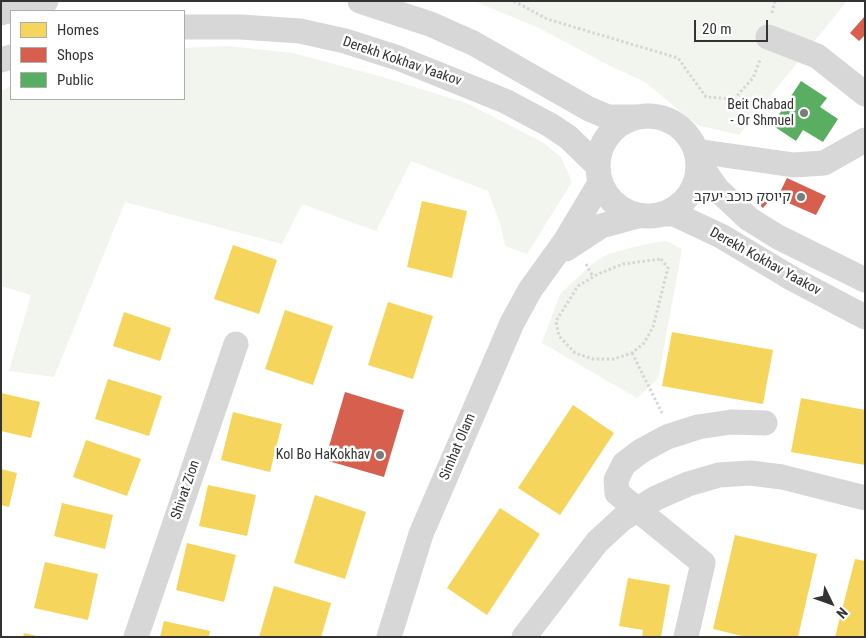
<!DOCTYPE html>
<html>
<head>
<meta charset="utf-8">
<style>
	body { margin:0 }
	#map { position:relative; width:866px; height:638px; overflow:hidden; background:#fff; font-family:"Roboto Condensed",sans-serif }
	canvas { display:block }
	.frame { position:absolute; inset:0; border:2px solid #333; pointer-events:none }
	.legend { position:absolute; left:10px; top:10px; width:175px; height:90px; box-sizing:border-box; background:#fff; border:1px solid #adadad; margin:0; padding:6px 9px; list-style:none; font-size:15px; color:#333 }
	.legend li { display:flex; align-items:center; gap:10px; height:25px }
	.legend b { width:25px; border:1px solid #adadad }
	.north { position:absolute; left:806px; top:578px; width:50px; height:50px; -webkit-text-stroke:4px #fff; paint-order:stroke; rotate:132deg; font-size:14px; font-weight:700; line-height:20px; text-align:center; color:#333 }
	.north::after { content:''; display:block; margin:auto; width:18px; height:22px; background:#333; clip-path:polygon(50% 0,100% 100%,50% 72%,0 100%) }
	.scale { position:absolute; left:694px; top:20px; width:74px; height:22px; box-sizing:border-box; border:2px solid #333; border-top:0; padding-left:6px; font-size:15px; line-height:18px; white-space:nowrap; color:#333; -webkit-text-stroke:4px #fff; paint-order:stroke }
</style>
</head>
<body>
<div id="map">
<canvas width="866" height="638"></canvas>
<div class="frame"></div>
<ul class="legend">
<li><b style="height:14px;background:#f6d55c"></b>Homes</li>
<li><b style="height:14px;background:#d6604d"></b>Shops</li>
<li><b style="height:14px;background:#5aae61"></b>Public</li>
</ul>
<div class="north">N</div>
<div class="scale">20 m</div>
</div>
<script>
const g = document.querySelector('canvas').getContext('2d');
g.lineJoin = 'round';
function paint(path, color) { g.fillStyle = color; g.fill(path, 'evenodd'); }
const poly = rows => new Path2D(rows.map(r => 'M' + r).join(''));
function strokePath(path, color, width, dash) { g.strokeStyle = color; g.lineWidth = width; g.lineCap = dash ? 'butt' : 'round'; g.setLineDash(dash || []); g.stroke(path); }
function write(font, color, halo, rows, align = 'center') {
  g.font = font + ' "Roboto Condensed","Noto Sans Hebrew",sans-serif'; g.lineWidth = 5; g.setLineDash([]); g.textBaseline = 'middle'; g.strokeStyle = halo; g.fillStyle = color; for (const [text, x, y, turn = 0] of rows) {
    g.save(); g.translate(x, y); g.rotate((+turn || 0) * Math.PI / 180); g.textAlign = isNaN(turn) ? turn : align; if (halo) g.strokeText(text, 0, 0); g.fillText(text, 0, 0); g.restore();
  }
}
paint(poly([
	[474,1,847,1,739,135,697,125,645,82,612,67,541,29],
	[228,46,293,53,386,78,466,103,544,143,561,157,572,182,527,254,505,246,501,226,488,191,411,161,376,231,302,204,282,244,125,202,54,377,9,371,31,295,1,286,1,91,11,86,11,99,184,99,184,48],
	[666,241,682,249,658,379,637,398,542,343,560,294,592,264,608,254,646,244]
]), '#f1f5ed');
paint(poly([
	[422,201,467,211,452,278,407,267],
	[233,245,277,260,259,314,214,299],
	[388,302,433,316,413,379,368,365],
	[285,310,333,326,313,385,265,369],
	[124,312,171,328,160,361,113,346],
	[672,332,773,350,763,404,662,386],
	[108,379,162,396,149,436,95,419],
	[1,393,40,402,31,438,1,431],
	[801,398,865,410,865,465,791,452],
	[573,405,614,433,560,515,518,488],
	[233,412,282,424,270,472,221,460],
	[86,440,141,459,127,496,73,477],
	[1,469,17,473,9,507,1,505],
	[208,485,256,495,247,536,199,526],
	[315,495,366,512,345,579,294,563],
	[62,503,113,515,105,549,54,536],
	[500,508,540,534,487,615,447,588],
	[735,535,817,554,798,637,746,637,713,629],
	[187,543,236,555,224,602,176,590],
	[855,559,865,561,865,637,835,637],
	[45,562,98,574,88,620,34,608],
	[628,578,670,585,661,637,642,637,643,630,619,626],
	[274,586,331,603,321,637,259,637],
	[164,621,210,631,209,637,160,637],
	[24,633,37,636,37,637,23,637]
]), '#f6d55c');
paint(poly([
	[865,16,865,35,859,41,850,33],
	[787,178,826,196,816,215,777,198],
	[763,194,770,200,763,208,756,202],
	[345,392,404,410,384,477,325,460]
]), '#d6604d');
paint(poly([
	[801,81,827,98,820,107,838,119,823,142,803,130,796,141,772,125]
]), '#5aae61');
strokePath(poly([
	[514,1,547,19,678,58,706,97,734,99,753,78,760,60],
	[772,13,775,1],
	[661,259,668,268,653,327,644,343,632,353,614,359,593,359,575,353,559,336,556,321,578,286,598,274,623,264,661,259],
	[586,264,593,277],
	[632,353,662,413]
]), '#d6d6d6', 3, [2.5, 2.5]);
strokePath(poly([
	[360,1,430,24,473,43,589,109,608,117,636,117],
	[1,13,46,1],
	[184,27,241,27,300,31,345,41,398,58,505,101,550,125,568,137,597,165],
	[768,37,817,56,865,94],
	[1,60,11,57],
	'598 166a50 50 0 1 1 100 0a50 50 0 1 1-100 0Z',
	[696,151,794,165,824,163,865,140],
	[698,162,718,190,749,219,778,237,865,280],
	[663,214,674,214,721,236,793,279,865,317],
	[566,249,601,226,638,216],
	[136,637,236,344],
	[389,637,421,534,512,323,530,290,566,240,600,183],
	[524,637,597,542,622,519,656,498,688,484,719,475,750,473,782,477,865,498],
	[686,637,703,563,617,493,616,480,624,464,641,451,667,437,698,427,731,422,765,423]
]), '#d7d7d7', 25);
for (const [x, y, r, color] of [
	[804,113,5,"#7a7a7a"],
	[801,197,5,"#7a7a7a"],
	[380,455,5,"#7a7a7a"]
]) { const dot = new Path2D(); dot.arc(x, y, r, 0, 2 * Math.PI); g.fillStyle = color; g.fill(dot); strokePath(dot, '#fff', 2); }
write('14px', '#333', '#fff', [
	["Derekh Kokhav Yaakov",402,62,19],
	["Derekh Kokhav Yaakov",765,262,29],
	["Simhat Olam",458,447,-67],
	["Shivat Zion",186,490,-71]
]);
write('14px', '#333', '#fff', [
	["Beit Chabad",794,105],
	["- Or Shmuel",794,121],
	["קיוסק כוכב יעקב",791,197],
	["Kol Bo HaKokhav",370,455]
], 'right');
</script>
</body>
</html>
